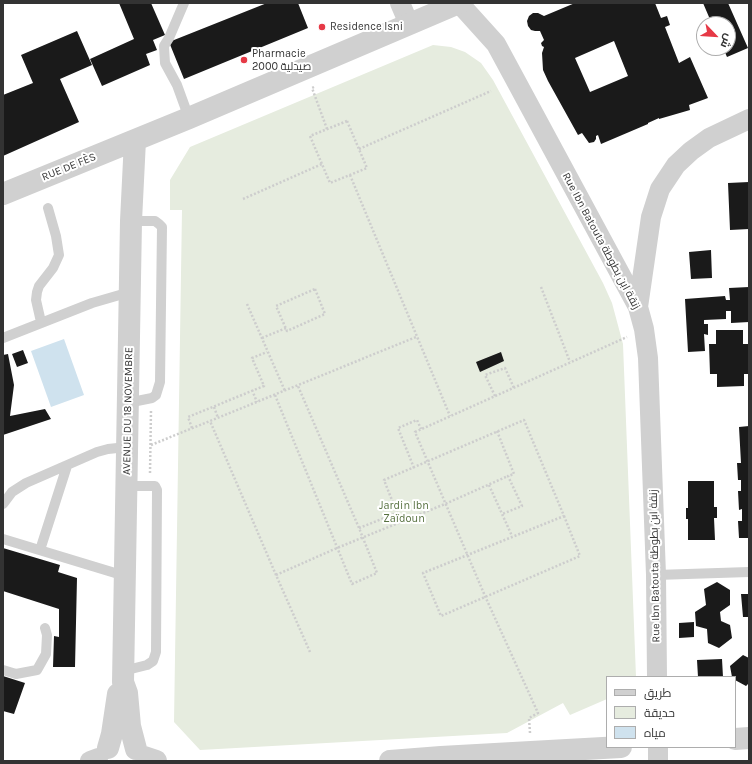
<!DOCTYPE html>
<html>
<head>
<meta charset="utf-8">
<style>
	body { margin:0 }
	#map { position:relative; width:752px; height:764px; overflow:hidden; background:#fff; font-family:Karla,Cairo,sans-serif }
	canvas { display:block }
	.frame { position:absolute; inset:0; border:4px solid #333; pointer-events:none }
	.legend { position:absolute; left:606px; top:676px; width:130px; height:72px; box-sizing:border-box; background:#fff; border:1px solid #adadad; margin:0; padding:5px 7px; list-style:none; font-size:12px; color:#333 }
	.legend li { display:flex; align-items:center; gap:8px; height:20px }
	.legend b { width:20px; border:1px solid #adadad }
	.north { position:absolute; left:696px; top:16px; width:40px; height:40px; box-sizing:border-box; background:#fff; border:1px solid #adadad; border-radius:50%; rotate:115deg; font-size:11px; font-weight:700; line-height:16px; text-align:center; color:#333 }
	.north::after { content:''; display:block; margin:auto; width:14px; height:18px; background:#e63946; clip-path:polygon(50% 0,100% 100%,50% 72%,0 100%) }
</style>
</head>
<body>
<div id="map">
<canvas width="752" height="764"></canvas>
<div class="frame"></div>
<ul class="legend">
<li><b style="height:5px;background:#d0d0d0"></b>طريق</li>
<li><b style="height:11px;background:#e6ecdf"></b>حديقة</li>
<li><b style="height:11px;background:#cfe2ee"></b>مياه</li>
</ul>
<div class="north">ش</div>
</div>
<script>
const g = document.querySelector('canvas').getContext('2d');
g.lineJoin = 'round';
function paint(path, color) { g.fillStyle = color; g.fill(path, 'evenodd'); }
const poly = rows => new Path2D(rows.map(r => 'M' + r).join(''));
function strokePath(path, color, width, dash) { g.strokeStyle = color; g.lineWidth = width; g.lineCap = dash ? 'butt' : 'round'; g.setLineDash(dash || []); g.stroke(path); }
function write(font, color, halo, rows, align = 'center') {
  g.font = font + ' Karla,Cairo,sans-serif'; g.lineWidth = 4; g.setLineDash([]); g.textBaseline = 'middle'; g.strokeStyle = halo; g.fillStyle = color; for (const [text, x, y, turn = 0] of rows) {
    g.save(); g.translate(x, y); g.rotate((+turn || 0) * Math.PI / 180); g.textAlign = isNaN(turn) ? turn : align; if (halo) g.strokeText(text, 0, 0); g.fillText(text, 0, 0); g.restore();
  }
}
paint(poly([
	[433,45,451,47,465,52,481,63,493,80,603,283,612,303,623,344,636,677,607,677,607,699,570,715,563,703,507,733,200,750,174,722,182,210,170,210,170,180,190,147]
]), '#e6ecdf');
paint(poly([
	[64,339,84,395,51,407,31,351]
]), '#cfe2ee');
paint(poly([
	[119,3,151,3,165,35,153,40,157,50,146,54,150,65,102,86,90,59,134,39],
	[267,3,298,3,308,28,184,79,169,42],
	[575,3,655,3,661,18,667,16,670,25,665,27,679,63,690,57,708,98,689,105,690,110,659,119,659,118,648,123,648,124,601,144,598,135,596,136,596,139,594,142,589,143,582,133,578,135,548,81,543,70,542,53,544,47,542,46,541,43,544,40,540,31,535,31,531,30,528,26,527,21,529,16,533,13,538,13,544,16],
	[614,41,628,76,590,92,575,58],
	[703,3,728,3,748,48,727,57,723,48,728,48,728,24,712,24],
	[77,31,92,65,60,79,79,122,3,156,3,95,33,83,21,55],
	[749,182,749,229,730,230,728,183],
	[711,250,712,278,691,279,689,252],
	[749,287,749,322,731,323,731,311,726,311,726,319,704,320,704,324,708,324,708,335,704,334,705,351,688,352,685,299,725,296,726,300,730,300,729,288],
	[716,330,743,330,743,344,749,344,749,374,744,374,744,386,717,387,717,374,710,374,709,344,716,344],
	[23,350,28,363,17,367,12,354],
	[501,352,504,361,480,372,476,362],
	[8,354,14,385,10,416,45,409,51,419,3,435,3,355],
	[749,426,749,538,739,538,738,521,742,521,742,509,739,510,738,491,741,491,741,480,738,480,737,463,741,463,739,427],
	[688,481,714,481,714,507,717,507,717,518,714,518,715,540,688,540,688,519,686,519,686,508,688,508],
	[3,548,60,565,58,572,77,578,75,667,53,667,54,636,59,637,59,609,3,591],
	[717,582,730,590,730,605,720,612,721,621,730,625,732,638,719,648,708,643,707,629,696,626,695,612,706,605,704,589],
	[741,594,749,594,749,617,743,617],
	[694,622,694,637,679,638,679,623],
	[743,655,749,658,749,683,746,686,735,680,735,677,732,677,730,666],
	[722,659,723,677,698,677,697,660],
	[3,676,25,683,14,714,3,711]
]), '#1a1a1a');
strokePath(poly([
	[314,87,312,88,327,129],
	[347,121,367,168,330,183,310,136,347,121],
	[359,149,491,91],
	[350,175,450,416],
	[243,199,322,164],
	[541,287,570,362],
	[315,289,325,314,287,331,276,306,315,289],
	[247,304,285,391],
	[262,338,286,328],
	[252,390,257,402],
	[275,395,352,584,377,573,359,528,298,386],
	[495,396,485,375,505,368,514,388],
	[214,407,218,418],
	[192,428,188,417,264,386,252,358,267,352],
	[497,431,514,474,508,476,522,506,502,514],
	[151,445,210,421],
	[414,468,398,428,417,420,421,429],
	[150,473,151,410],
	[489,485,512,536],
	[359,528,397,513,384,480,524,420,564,516,423,573,441,616,580,556,564,516],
	[276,575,337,548,445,504,508,476],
	[310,652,276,575,210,421,416,337],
	[530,733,529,718,538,713,485,596,415,432,627,337]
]), '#cdcdcd', 2.5, [2, 2]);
strokePath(poly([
	[184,3,169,38,164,46,165,63,177,85,189,118],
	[41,322,36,300,37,292,39,286,53,268,59,255,56,236,48,208],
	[3,338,92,303,130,292],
	[127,403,152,398,156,395,160,382,162,227,159,224,155,221,131,221],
	[3,504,12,492,26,483,97,452,108,449,127,447],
	[3,539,125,576],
	[40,550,67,466],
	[656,575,749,572],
	[3,670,16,674,37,670,46,654,47,635,45,628],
	[123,671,147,665,153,661,156,652,157,490,155,486,126,486]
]), '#d0d0d0', 10);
strokePath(poly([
	[400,3,409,24],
	[459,3,496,44,638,307,644,329,648,358,656,575,657,677],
	[638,307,651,217,660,189,676,165,691,151,709,138,749,119],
	[658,747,658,761],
	[90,761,98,758]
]), '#d0d0d0', 20);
strokePath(poly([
	[135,140,131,221,123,682,127,693,130,726,136,749],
	[3,194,189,118,459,3],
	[735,739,749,738],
	[108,748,112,734,118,694],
	[144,757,156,761],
	[390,761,441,757,621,747]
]), '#d0d0d0', 22);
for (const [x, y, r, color] of [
	[322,27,4,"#e63946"],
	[244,60,4,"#e63946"]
]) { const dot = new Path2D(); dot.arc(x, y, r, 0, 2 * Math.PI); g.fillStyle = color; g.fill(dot); strokePath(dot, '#fff', 1.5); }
write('11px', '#333', '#fff', [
	["Residence Isni",330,27],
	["Pharmacie",252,54],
	["2000 صيدلية",252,67]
], 'left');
write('11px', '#333', '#fff', [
	["RUE DE FÈS",69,167,-22],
	["Rue Ibn Batouta زنقة ابن بطوطة",601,241,62],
	["AVENUE DU 18 NOVEMBRE",128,411,-89],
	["Rue Ibn Batouta زنقة ابن بطوطة",655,566,-91]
]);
write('11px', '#56703f', '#fff', [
	["Jardin Ibn",404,506],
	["Zaïdoun",404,519]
]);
</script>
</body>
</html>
